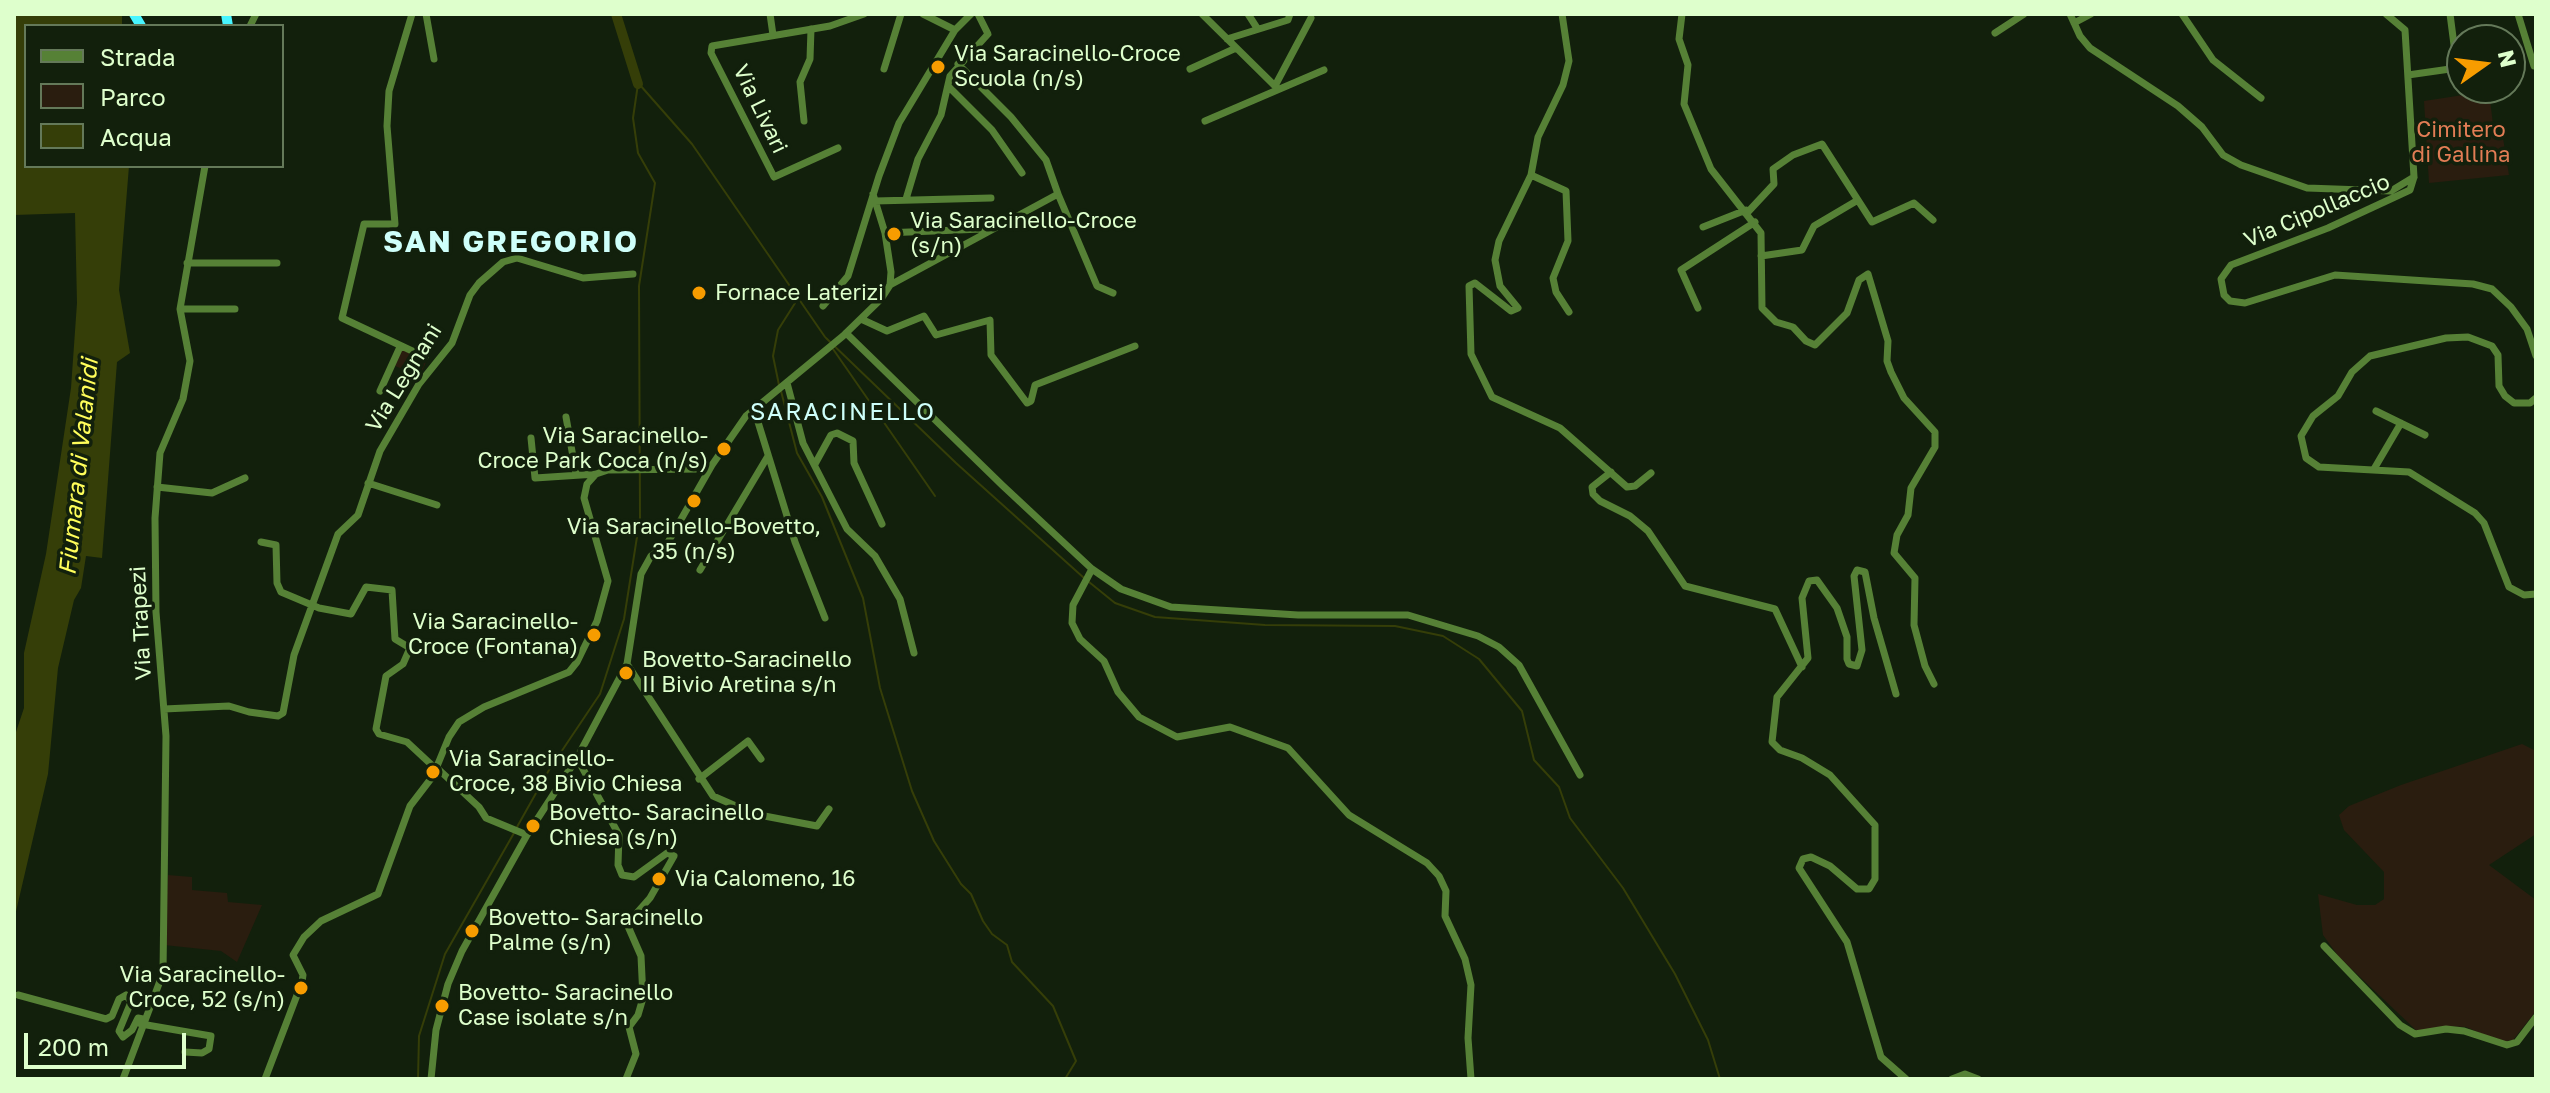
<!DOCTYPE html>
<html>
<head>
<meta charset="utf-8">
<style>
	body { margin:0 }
	#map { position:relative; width:2550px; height:1093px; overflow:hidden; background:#12200c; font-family:"Golos Text",sans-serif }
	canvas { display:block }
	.frame { position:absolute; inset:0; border:16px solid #deffcc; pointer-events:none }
	.legend { position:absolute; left:24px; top:24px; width:260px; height:144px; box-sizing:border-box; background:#12200c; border:2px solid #647959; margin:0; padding:10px 14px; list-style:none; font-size:24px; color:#deffcc }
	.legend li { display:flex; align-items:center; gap:16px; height:40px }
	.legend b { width:40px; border:2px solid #647959 }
	.north { position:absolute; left:2446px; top:24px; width:80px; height:80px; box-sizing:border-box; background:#12200c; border:2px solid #647959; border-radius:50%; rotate:76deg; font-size:22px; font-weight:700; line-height:32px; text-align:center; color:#deffcc }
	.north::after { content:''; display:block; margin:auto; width:28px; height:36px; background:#f79c00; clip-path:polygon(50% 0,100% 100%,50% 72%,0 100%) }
	.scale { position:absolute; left:24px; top:1033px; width:162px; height:36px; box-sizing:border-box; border:4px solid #deffcc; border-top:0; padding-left:10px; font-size:24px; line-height:28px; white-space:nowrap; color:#deffcc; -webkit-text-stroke:6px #12200c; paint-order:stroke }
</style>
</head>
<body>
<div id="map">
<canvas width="2550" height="1093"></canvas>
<div class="frame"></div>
<ul class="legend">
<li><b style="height:10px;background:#568136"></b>Strada</li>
<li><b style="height:22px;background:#2a1d0f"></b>Parco</li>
<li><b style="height:22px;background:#353e08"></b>Acqua</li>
</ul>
<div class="north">N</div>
<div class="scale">200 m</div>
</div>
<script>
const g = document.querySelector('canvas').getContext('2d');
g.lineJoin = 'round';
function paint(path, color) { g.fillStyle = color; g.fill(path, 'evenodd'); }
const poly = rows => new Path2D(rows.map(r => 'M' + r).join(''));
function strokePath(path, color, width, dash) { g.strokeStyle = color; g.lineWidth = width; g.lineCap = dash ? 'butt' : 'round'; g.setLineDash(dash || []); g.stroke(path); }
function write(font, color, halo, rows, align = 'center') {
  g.font = font + ' "Golos Text",sans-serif'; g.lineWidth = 7; g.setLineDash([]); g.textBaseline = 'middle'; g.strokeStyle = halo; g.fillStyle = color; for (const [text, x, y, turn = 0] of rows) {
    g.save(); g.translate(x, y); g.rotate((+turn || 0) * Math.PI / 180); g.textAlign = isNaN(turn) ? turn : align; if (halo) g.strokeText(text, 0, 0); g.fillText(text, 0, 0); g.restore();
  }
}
paint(poly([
	[2489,91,2494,133,2502,132,2509,175,2429,183,2424,101],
	[402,350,427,360,420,376,395,366],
	[2522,744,2536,751,2536,834,2489,865,2536,900,2536,1011,2513,1040,2501,1042,2466,1027,2443,1026,2418,1032,2339,957,2323,935,2318,894,2357,905,2375,905,2384,899,2384,872,2344,830,2339,815,2349,806,2401,785],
	[168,875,192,877,192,890,227,893,228,902,262,905,237,962,221,951,164,945]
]), '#2a1d0f');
paint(poly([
	[14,14,122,14,122,26,26,26,26,166,129,166,119,290,130,353,117,362,102,558,86,556,81,588,74,600,58,668,48,774,14,920,14,738,24,708,24,653,46,554,71,388,77,303,75,213,14,215]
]), '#353e08');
strokePath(poly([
	[640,85,692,144,825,337],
	[826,338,956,463,1084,578],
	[833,349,935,496],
	[779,385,773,356,778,330,797,300],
	[781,391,797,453,822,497,863,598,880,688,912,791,934,841,961,884,971,894,983,921,992,934,1007,945,1012,962,1053,1006,1076,1061,1065,1079],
	[1089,582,1115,603,1155,617,1265,625,1395,626,1443,636,1479,659,1522,711,1534,760,1559,787,1570,818,1623,888,1675,974,1708,1040,1720,1079],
	[517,827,549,770,600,694,624,619,640,518,639,286,655,183,638,153,633,118,638,84],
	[418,1079,419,1036,445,954,514,833]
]), '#353e08', 2);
strokePath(poly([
	[616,14,638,84]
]), '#353e08', 10);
strokePath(poly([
	[412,14,389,91,387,126,395,224,364,224,342,318,425,357],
	[426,14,434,59],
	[770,14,773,35],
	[923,14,955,30],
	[1202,14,1277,88],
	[1248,14,1257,28],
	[1562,14,1569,61,1563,85,1538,137,1531,175,1499,241,1495,260,1500,286,1518,308,1511,311,1475,283,1469,286,1471,354,1492,397,1560,428,1627,487,1635,486,1651,473],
	[1682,14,1679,39,1688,65,1684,104,1711,169,1761,233,1762,308,1776,322,1793,327,1806,341,1815,345,1847,313,1859,280,1868,274,1888,341,1887,361,1891,372,1904,398,1935,432,1935,447,1911,488,1908,515,1897,535,1894,553,1915,578,1914,625,1925,666,1934,684],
	[2070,14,2080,36,2090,48,2178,106,2202,127,2223,155,2241,165,2307,188,2391,191,2414,177],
	[2182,14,2213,60,2261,98],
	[2386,14,2405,30,2414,177,2410,190,2328,228,2231,265,2221,279,2224,295,2230,301,2245,303,2335,275,2473,284,2492,289,2511,307,2527,329,2536,356],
	[2518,14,2534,66],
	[2074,23,2091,14],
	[250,26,256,14],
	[1995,33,2024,14],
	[1227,39,1288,20,1290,14],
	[958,64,1011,117,1046,160,1058,194],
	[884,69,901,14],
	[1190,69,1236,48],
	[2408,75,2457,68,2450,14],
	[1276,84,1311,18],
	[948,86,992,130,1022,173],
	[804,121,800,82,810,59,811,29],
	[1205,121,1324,70],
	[838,148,774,177,711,53,712,46,830,26,864,14],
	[1531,175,1566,191,1568,241,1553,278,1556,292,1569,312],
	[906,199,918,159,941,115,950,76,988,34,978,14],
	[875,201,991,198],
	[1747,213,1774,184,1773,169,1793,155,1822,144,1872,222,1914,203,1933,220],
	[1703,227,1746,210],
	[885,233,982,229,987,232],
	[1761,256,1802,250,1814,226,1858,200],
	[187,263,277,263],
	[890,285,1058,194,1097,286,1113,293],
	[823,306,848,276,879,176,899,123,955,30,971,14],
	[1698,308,1681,270,1755,222],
	[180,309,235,309],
	[861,319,887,331,924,316,936,335,990,320,991,355,1027,403,1031,401,1035,385,1135,346],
	[846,333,1002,485,1092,569,1121,589,1171,607,1298,615,1408,615,1478,636,1499,647,1519,665,1580,775],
	[787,383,803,443,847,529,875,556,900,599,914,653],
	[380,391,400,347],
	[2536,398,2530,403,2514,403,2505,396,2499,386,2498,355,2492,346,2468,337,2446,338,2370,356,2352,372,2338,396,2313,416,2301,436,2306,458,2319,467,2409,472,2475,513,2484,523,2509,587,2524,595,2536,594],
	[754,409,795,542,825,618],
	[2376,411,2425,435],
	[566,417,576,474],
	[531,438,535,478,596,474],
	[815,464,831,435,837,433,853,441,854,463,882,524],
	[2374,469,2401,423],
	[1611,472,1592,487,1593,494,1600,501,1630,516,1648,531,1685,586,1775,609,1802,667],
	[368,483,437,505],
	[157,487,212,493,245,478],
	[261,542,276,545,277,583,281,592,319,608,351,614,366,587,392,590,395,639,410,648,403,664,386,676,376,729,379,734,407,742,436,769],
	[1092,569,1073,605,1072,623,1080,639,1104,661,1118,692,1139,717,1177,737,1230,727,1288,748,1349,815,1427,863,1439,876,1446,891,1445,916,1465,959,1471,985,1468,1038,1471,1079],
	[700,570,768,456],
	[627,664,713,796,754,814,817,826,829,809],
	[1896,694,1874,618,1865,572,1857,570,1854,576,1862,650,1857,666,1849,664,1847,659,1847,637,1837,608,1817,580,1809,581,1802,598,1808,658,1777,697,1772,742,1780,750,1802,758,1830,775,1875,825,1875,879,1869,889,1857,889,1830,866,1811,857,1803,859,1799,868,1847,942,1881,1057,1906,1079],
	[164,709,229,706,249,712,278,716,283,713,294,655,338,534,358,515,380,451,419,384,452,343,470,295,479,283,503,262,517,258,583,278,633,274],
	[577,758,619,835,618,865,622,875,634,877,667,853,674,856,650,898,627,924,641,956,643,998,638,1015,629,1027,636,1054,626,1079],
	[437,768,479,807,486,818,527,835],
	[699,779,748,741,761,759],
	[2324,946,2400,1025,2415,1034,2446,1029,2464,1031,2507,1045,2517,1042,2536,1017],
	[163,973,220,978],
	[18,995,106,1019,112,1016,119,999,126,995,131,1002,119,1031,123,1037,132,1030,138,1018,143,1019],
	[141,1024,211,1036,209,1049,202,1053,185,1052],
	[123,1079,163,973,166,736,156,612,155,518,160,453,183,399,190,361,180,309,205,166],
	[265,1079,302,982,303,975,293,955,304,937,321,921,378,894,410,806,433,776,449,737,459,722,484,707,569,672,577,662,597,621,608,581,584,498,587,484,596,474,608,470,700,469,712,465,746,416,843,336,881,299,890,285,891,272,885,233,873,194],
	[431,1079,436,1030,448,984,462,951,527,835,577,758,627,664,641,574,651,556,667,544,712,465],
	[1952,1079,1965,1074,1978,1079]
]), '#568136', 7);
strokePath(poly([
	[134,14,141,26],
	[226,14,228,26]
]), '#47f5ff', 10);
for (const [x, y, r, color] of [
	[938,67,8,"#f79c00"],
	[894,234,8,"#f79c00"],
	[699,293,8,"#f79c00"],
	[724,449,8,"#f79c00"],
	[694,501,8,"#f79c00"],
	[594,635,8,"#f79c00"],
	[626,673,8,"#f79c00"],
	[433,772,8,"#f79c00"],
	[533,826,8,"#f79c00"],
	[659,879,8,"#f79c00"],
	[472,931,8,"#f79c00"],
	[301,988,8,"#f79c00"],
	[442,1006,8,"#f79c00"]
]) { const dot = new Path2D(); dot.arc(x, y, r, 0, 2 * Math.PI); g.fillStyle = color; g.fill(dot); strokePath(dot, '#12200c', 3); }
write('22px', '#deffcc', '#12200c', [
	["Via Saracinello-Croce",954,54],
	["Scuola (n/s)",954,79],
	["Via Saracinello-Croce",910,221],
	["(s/n)",910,246],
	["Fornace Laterizi",715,293],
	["Via Saracinello-",708,436,"right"],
	["Croce Park Coca (n/s)",708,461,"right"],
	["Via Saracinello-Bovetto,",694,527,"center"],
	["35 (n/s)",694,552,"center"],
	["Via Saracinello-",578,622,"right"],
	["Croce (Fontana)",578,647,"right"],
	["Bovetto-Saracinello",642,660],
	["II Bivio Aretina s/n",642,685],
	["Via Saracinello-",449,759],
	["Croce, 38 Bivio Chiesa",449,784],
	["Bovetto- Saracinello",549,813],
	["Chiesa (s/n)",549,838],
	["Via Calomeno, 16",675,879],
	["Bovetto- Saracinello",488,918],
	["Palme (s/n)",488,943],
	["Via Saracinello-",285,975,"right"],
	["Croce, 52 (s/n)",285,1000,"right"],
	["Bovetto- Saracinello",458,993],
	["Case isolate s/n",458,1018]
], 'left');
write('22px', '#deffcc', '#12200c', [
	["Via Livari",760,109,64],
	["Via Cipollaccio",2317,211,-23],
	["Via Legnani",404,378,-58],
	["Via Trapezi",141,623,-93]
]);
write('22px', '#e27d55', '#12200c', [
	["Cimitero",2461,130],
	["di Gallina",2461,155]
]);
g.letterSpacing = '2px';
write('24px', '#cefffa', '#12200c', [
	["SARACINELLO",843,412]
]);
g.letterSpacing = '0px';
write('italic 24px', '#fffe5a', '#12200c', [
	["Fiumara di Valanidi",79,467,-84]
]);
g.letterSpacing = '2px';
write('bold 30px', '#cefffa', '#12200c', [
	["SAN GREGORIO",511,242]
]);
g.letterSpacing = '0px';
</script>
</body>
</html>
